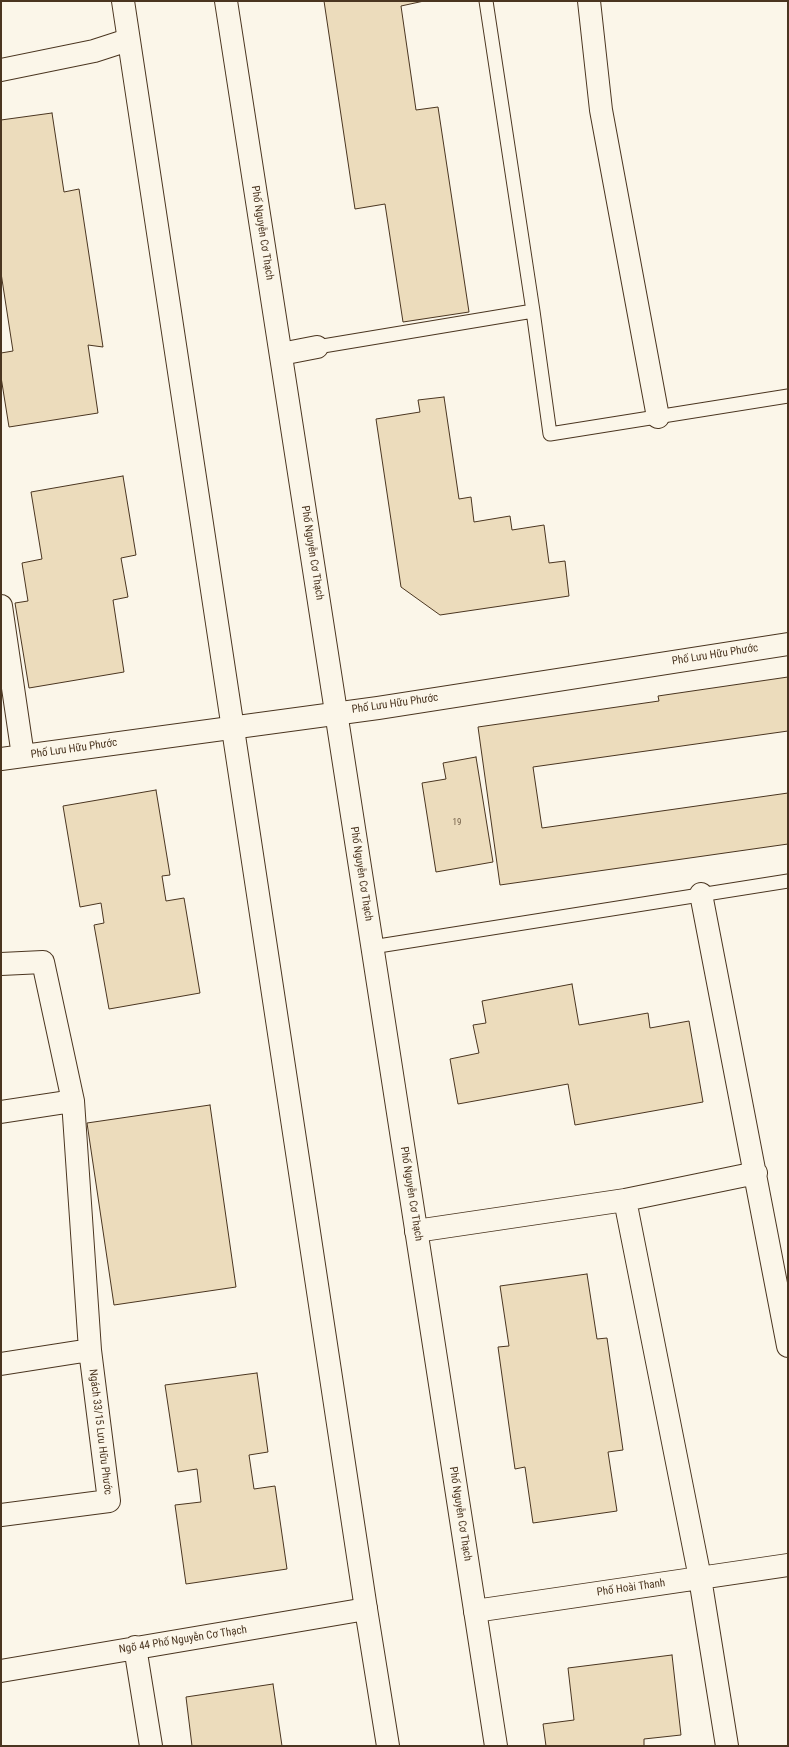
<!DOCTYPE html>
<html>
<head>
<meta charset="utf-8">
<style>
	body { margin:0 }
	#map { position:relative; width:789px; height:1747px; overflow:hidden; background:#fbf6e9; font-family:"Roboto Condensed",sans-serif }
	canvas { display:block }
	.frame { position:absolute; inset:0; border:2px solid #4a3520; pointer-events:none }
</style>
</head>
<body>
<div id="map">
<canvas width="789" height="1747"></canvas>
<div class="frame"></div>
</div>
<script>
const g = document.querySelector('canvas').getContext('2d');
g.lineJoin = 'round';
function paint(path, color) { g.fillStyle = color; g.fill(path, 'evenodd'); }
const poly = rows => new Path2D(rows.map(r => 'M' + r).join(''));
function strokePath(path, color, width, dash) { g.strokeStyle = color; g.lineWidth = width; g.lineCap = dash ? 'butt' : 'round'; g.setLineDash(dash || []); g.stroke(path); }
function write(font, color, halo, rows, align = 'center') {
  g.font = font + ' "Roboto Condensed",sans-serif'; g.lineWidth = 3; g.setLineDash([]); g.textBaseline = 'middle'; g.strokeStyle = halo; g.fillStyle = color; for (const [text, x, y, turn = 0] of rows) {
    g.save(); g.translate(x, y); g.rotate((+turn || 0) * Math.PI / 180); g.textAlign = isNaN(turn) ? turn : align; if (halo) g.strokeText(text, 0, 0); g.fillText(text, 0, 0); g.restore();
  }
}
const building = poly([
	[324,1,424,1,401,6,416,110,438,107,469,312,403,322,385,204,355,209,324,1],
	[52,113,64,192,79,189,103,347,88,345,98,413,9,427,1,377,1,353,13,351,1,273,1,120,52,113],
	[444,397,459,499,471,497,474,522,510,516,512,530,544,525,549,563,565,561,569,596,440,615,401,587,376,419,420,412,418,400,444,397],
	[123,476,136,555,121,558,128,597,113,600,124,672,29,688,15,603,28,601,22,563,42,559,31,492,123,476],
	[788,677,788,731,533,767,542,828,788,793,788,844,500,885,478,727,659,701,658,696,788,677],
	[476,757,493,862,436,872,422,783,446,779,443,763,476,757],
	[156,790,170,875,162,876,166,901,184,898,200,993,109,1009,94,925,104,923,101,903,80,907,63,806,156,790],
	[572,984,579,1025,648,1013,650,1028,689,1021,703,1102,575,1125,568,1084,458,1104,450,1059,479,1053,473,1025,486,1023,482,1001,572,984],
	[210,1105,236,1287,114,1305,87,1123,210,1105],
	[587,1274,597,1339,607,1338,623,1450,608,1452,617,1511,533,1523,525,1467,515,1469,498,1347,509,1346,500,1286,587,1274],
	[257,1373,268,1452,249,1455,254,1489,275,1486,287,1569,186,1584,175,1505,201,1502,197,1469,178,1472,165,1385,257,1373],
	[672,1655,681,1735,644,1739,644,1746,546,1746,543,1724,574,1720,568,1668,672,1655],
	[273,1684,282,1746,192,1746,186,1697,273,1684]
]);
paint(building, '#ecdcbc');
strokePath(building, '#4a3520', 1);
const lane = poly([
	[486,1,533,311,550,434,788,396],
	[317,347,533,311],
	[372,947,788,881]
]);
const street = poly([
	[589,1,601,110,658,417],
	[1,70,94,51,128,40],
	[281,354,317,347],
	[1,606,23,756],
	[1,759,378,708,788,644],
	[701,894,788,1346],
	[1,964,43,962,73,1101,90,1350,109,1501,1,1515],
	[1,1112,73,1101],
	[625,1200,700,1578,727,1746],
	[416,1231,625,1200,756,1173],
	[1,1364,90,1350],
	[475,1611,788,1565],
	[135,1647,151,1746],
	[1,1671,366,1609]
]);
const secondary = poly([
	[123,1,366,1609,388,1746],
	[226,1,496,1746]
]);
strokePath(lane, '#4a3520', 15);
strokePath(street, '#4a3520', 24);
strokePath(secondary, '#4a3520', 24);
strokePath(lane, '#fbf6e9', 13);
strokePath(street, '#fbf6e9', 22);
strokePath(secondary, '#fbf6e9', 22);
write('9px', '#725f47', null, [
	["19",457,823]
]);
write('11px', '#4a3520', '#fbf6e9', [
	["Phố Nguyễn Cơ Thạch",262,233,81],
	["Phố Nguyễn Cơ Thạch",312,553,81],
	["Phố Lưu Hữu Phước",715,655,-9],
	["Phố Lưu Hữu Phước",395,704,-8],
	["Phố Lưu Hữu Phước",74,749,-8],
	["Phố Nguyễn Cơ Thạch",361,874,81],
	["Phố Nguyễn Cơ Thạch",411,1194,81],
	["Ngách 33/15 Lưu Hữu Phước",100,1432,83],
	["Phố Nguyễn Cơ Thạch",460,1514,81],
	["Phố Hoài Thanh",631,1588,-8],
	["Ngõ 44 Phố Nguyễn Cơ Thạch",183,1640,-9]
]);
</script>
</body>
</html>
